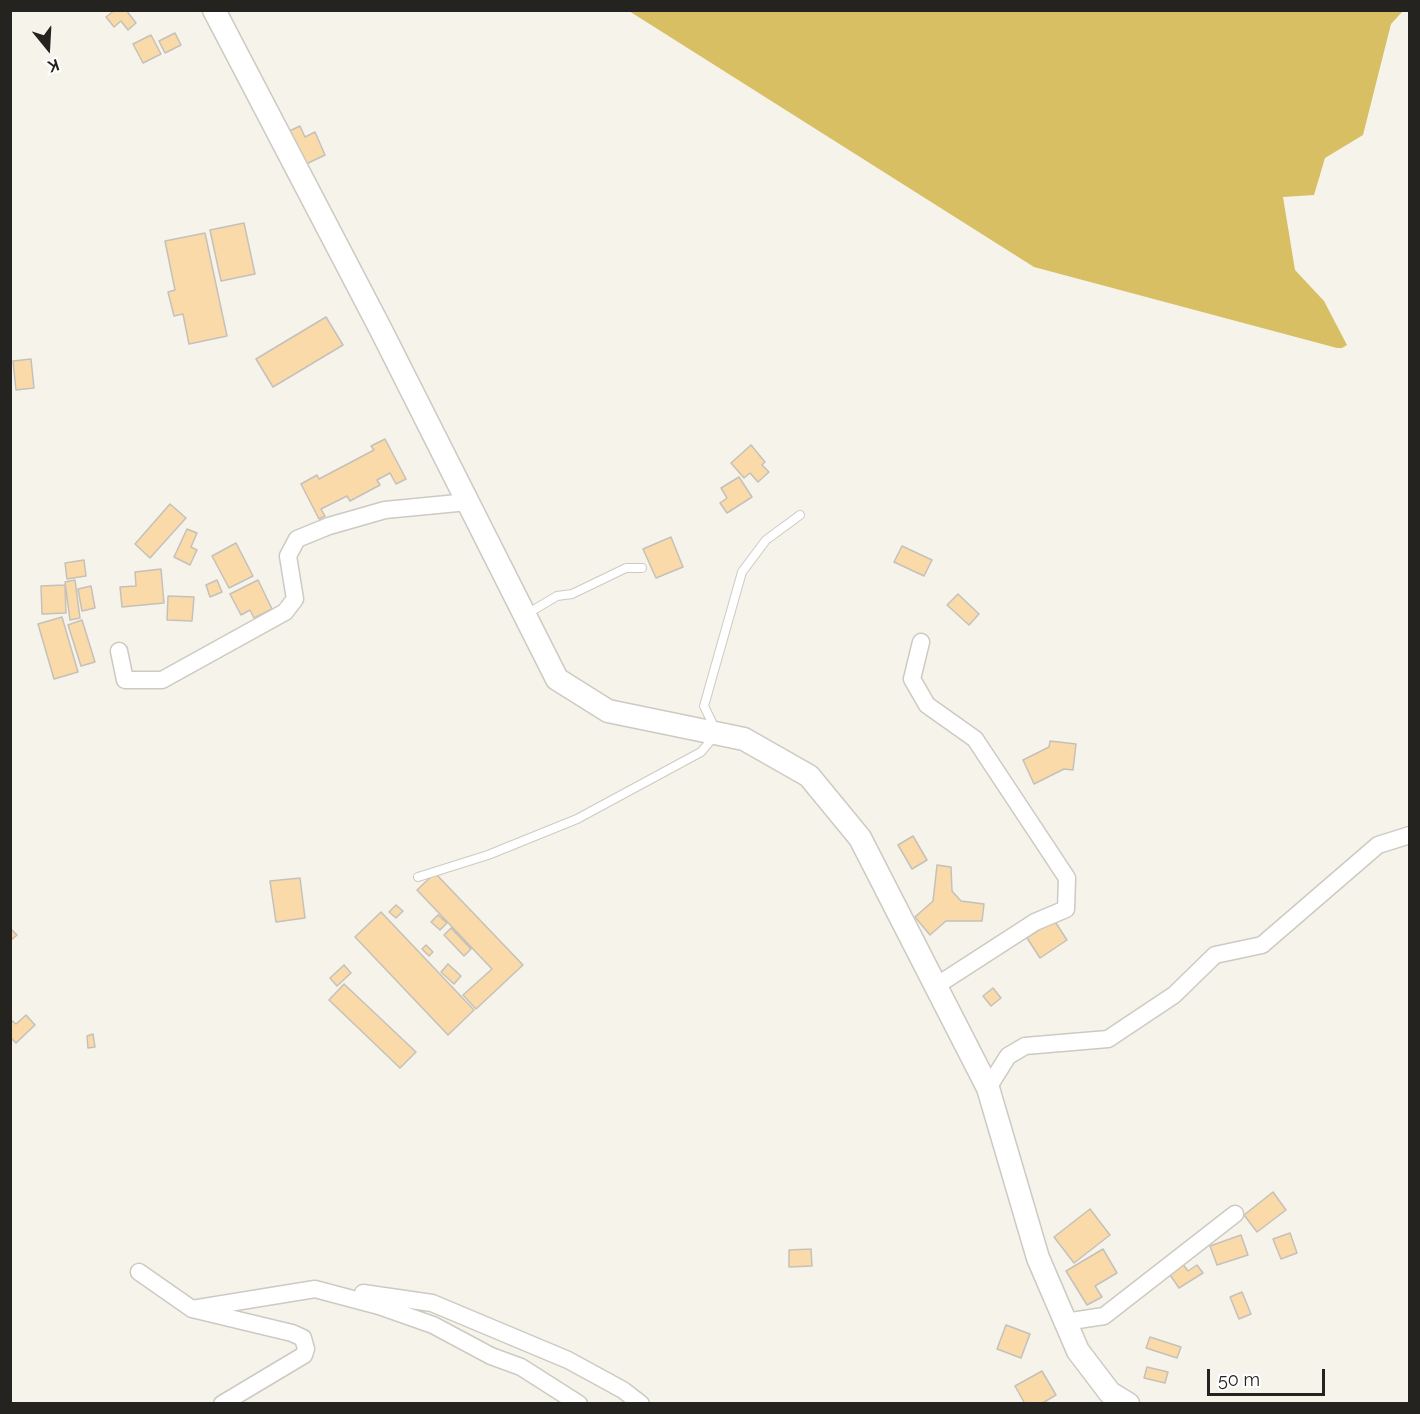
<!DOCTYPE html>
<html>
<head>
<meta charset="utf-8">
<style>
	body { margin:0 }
	#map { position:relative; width:1420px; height:1414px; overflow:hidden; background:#f6f3eb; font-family:Raleway,sans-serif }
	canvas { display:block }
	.frame { position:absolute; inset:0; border:12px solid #242320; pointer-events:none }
	.north { position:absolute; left:18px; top:18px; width:60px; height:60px; -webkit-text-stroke:4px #fff; paint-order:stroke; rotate:162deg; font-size:16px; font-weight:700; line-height:24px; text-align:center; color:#242320 }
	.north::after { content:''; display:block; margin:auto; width:21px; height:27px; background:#242320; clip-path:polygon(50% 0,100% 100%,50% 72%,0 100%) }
	.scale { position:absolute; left:1207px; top:1369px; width:118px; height:27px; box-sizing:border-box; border:3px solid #242320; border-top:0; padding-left:8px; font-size:18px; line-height:21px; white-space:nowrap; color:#242320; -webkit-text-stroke:4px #fff; paint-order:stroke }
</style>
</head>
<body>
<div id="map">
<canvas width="1420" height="1414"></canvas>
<div class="frame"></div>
<div class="north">K</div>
<div class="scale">50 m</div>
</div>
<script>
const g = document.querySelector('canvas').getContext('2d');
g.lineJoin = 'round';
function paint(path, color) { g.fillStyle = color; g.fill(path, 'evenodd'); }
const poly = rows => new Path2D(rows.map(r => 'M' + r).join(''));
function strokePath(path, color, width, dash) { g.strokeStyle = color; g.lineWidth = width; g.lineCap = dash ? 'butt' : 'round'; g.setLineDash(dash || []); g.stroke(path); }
paint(poly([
	[629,11,1403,11,1391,24,1363,135,1325,158,1314,195,1283,197,1295,270,1324,301,1347,345,1342,348,1337,348,1034,267]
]), '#d8bf63');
const building = poly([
	[115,10,126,10,136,23,128,30,121,21,114,27,106,17,115,10],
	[175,33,181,45,165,53,159,41,175,33],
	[151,35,161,54,143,63,133,44,151,35],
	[300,126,305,137,315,132,325,155,300,167,285,133,300,126],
	[244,223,255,274,221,281,210,230,244,223],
	[205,233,227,336,189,344,183,314,174,316,168,292,175,290,165,241,205,233],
	[326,317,343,345,273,387,256,359,326,317],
	[31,359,34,388,16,390,13,361,31,359],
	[385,439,406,479,396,484,390,473,377,480,380,485,350,501,347,496,321,509,325,516,319,519,301,484,317,475,319,479,374,450,371,446,385,439],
	[751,445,765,462,762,465,769,472,758,482,750,473,744,478,731,463,751,445],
	[739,477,752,497,727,513,720,503,727,498,721,488,739,477],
	[170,504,186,518,150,558,135,544,170,504],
	[187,529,197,533,191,547,197,550,190,565,174,557,187,529],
	[671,537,683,567,656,578,643,549,671,537],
	[236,543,253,576,229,588,212,556,236,543],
	[902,546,932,560,924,576,894,562,902,546],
	[84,560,86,576,67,579,65,563,84,560],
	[161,569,164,603,122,607,120,587,136,586,135,572,161,569],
	[75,580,80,618,70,620,65,582,75,580],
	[217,580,222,592,210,597,206,585,217,580],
	[258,580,272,609,254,618,250,610,241,615,230,594,258,580],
	[65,585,66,613,42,614,41,586,65,585],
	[91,586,95,608,82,611,78,589,91,586],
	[958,594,979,614,969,625,947,605,958,594],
	[168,596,194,597,192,621,167,620,168,596],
	[62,617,78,672,54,679,38,624,62,617],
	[82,620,95,662,81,666,68,625,82,620],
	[1050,741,1076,744,1073,770,1064,769,1034,784,1023,760,1049,747,1050,741],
	[913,836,927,860,912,869,898,845,913,836],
	[937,865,951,867,952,891,961,901,984,904,982,921,946,921,930,935,915,917,933,901,937,865],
	[435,873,523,965,476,1009,463,995,492,969,417,890,435,873],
	[300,878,305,918,276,922,270,881,300,878],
	[396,905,403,911,396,918,389,912,396,905],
	[381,912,474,1010,448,1035,355,937,381,912],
	[438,915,447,923,440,930,431,922,438,915],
	[1054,920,1067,940,1040,958,1027,938,1054,920],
	[10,928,17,935,10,941,10,928],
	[451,928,471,949,464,956,444,935,451,928],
	[426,945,433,952,429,956,422,949,426,945],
	[448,964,461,976,454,984,441,972,448,964],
	[344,965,351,973,337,986,330,978,344,965],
	[344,984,416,1052,400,1068,329,1000,344,984],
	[993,988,1001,998,991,1006,983,996,993,988],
	[26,1015,35,1025,16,1043,10,1037,10,1019,16,1024,26,1015],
	[93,1034,95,1047,88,1048,87,1036,93,1034],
	[1273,1192,1286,1210,1257,1232,1244,1215,1273,1192],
	[1090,1209,1110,1235,1074,1263,1054,1237,1090,1209],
	[1290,1233,1297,1253,1281,1259,1273,1239,1290,1233],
	[1241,1235,1248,1255,1217,1265,1210,1246,1241,1235],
	[811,1249,812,1266,789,1267,789,1250,811,1249],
	[1103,1249,1117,1273,1095,1286,1102,1297,1087,1305,1066,1271,1103,1249],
	[1182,1263,1188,1271,1197,1265,1203,1273,1179,1288,1168,1272,1182,1263],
	[1242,1292,1251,1314,1239,1319,1230,1297,1242,1292],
	[1006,1325,1030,1334,1021,1358,997,1349,1006,1325],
	[1150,1337,1181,1347,1177,1358,1146,1348,1150,1337],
	[1147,1367,1168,1372,1165,1383,1144,1378,1147,1367],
	[1042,1371,1056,1395,1041,1404,1025,1404,1015,1386,1042,1371]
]);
paint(building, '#f9daa8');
strokePath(building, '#c5c1ba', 1.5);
const lane = poly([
	[525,615,557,596,572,594,626,568,642,568],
	[418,877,488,855,577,819,701,752,717,733,704,706,742,572,766,540,800,515]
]);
const street = poly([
	[921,642,912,679,927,705,975,739,1067,878,1066,909,1035,922,936,986],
	[119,651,125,680,162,680,285,612,295,599,288,556,297,539,329,526,385,510,468,502],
	[988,1088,1008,1056,1025,1046,1108,1039,1174,995,1215,955,1262,945,1378,845,1410,835],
	[139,1272,192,1309,292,1333,303,1338,306,1349,304,1355,222,1404],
	[363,1293,432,1303,568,1360,623,1390,641,1404],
	[192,1309,315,1289,379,1306,433,1325,491,1356,521,1367,579,1404],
	[1065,1322,1104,1316,1235,1214]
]);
const secondary = poly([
	[214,10,380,328,557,679,608,711,744,739,809,776,860,838,988,1088,1038,1258,1078,1351,1110,1393,1128,1404]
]);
strokePath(lane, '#cccac2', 10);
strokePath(street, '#cccac2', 19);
strokePath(secondary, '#cccac2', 25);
strokePath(lane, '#fff', 8);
strokePath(street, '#fff', 16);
strokePath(secondary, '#fff', 22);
</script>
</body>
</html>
